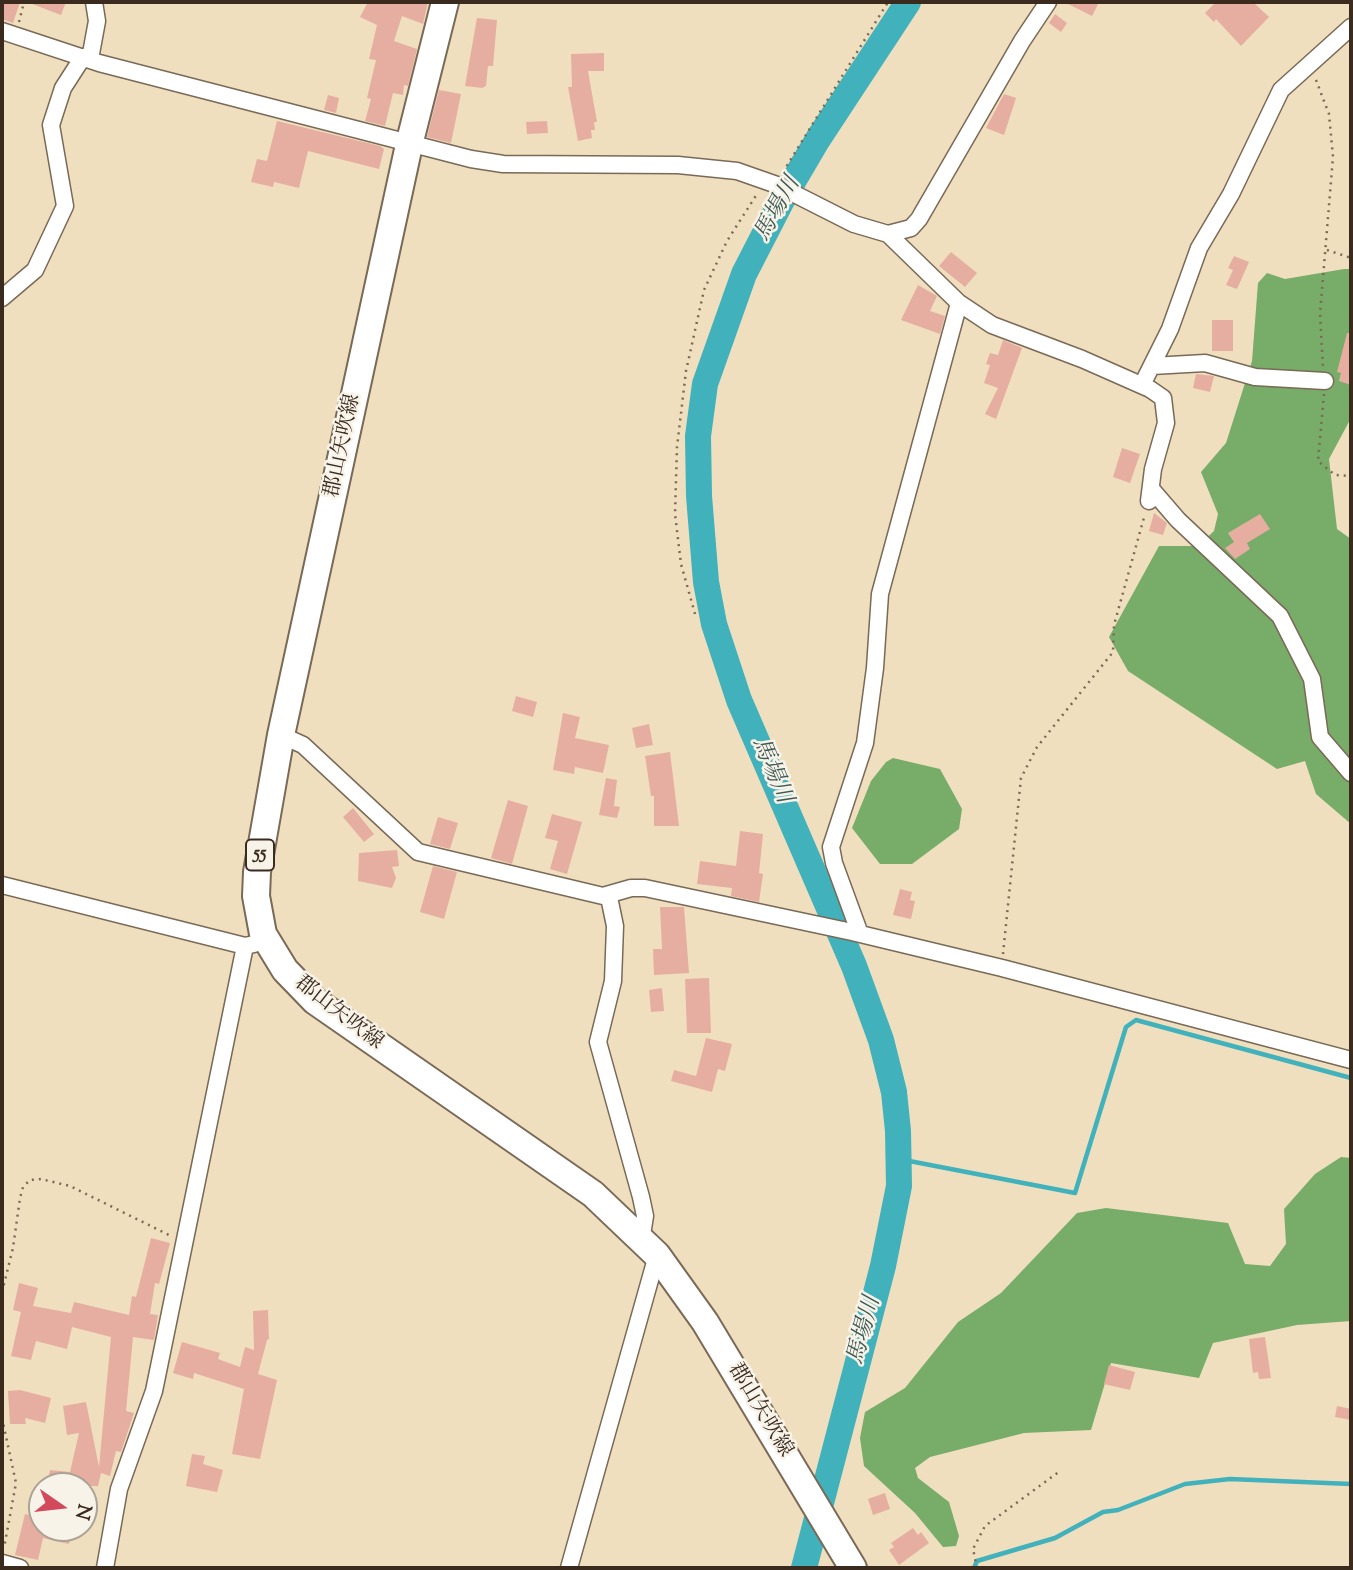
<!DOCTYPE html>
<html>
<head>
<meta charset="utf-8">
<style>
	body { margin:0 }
	#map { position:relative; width:1353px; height:1570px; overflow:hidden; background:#efdfbe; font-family:"Sorts Mill Goudy",serif }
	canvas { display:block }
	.frame { position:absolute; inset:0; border:4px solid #3b2a1e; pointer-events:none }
	.north { position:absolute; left:28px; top:1472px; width:70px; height:70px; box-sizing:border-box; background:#f7f3e8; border:2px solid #aca397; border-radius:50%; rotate:104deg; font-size:19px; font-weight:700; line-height:28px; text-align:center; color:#3b2a1e }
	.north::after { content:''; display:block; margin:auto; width:24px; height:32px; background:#d1495b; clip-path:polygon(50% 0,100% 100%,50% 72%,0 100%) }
</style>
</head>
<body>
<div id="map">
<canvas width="1353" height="1570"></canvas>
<div class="frame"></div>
<div class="north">N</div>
</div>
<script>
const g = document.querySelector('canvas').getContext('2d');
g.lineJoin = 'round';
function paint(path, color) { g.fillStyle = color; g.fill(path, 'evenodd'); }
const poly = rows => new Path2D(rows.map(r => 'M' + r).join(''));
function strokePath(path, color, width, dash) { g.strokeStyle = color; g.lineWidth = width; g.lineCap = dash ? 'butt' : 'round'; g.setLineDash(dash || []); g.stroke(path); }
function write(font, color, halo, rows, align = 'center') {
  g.font = font + ' "Sorts Mill Goudy","Noto Serif JP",serif'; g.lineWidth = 5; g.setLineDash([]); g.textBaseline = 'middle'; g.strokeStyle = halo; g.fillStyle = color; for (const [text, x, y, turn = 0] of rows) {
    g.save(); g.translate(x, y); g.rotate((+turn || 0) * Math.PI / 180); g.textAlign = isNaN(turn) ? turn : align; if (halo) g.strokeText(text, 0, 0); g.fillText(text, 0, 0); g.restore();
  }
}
paint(poly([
	[1344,269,1351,269,1351,418,1329,459,1337,529,1351,539,1351,824,1316,794,1305,761,1277,769,1128,671,1109,637,1159,546,1198,546,1214,531,1218,514,1201,472,1226,443,1252,361,1258,283,1267,273,1285,279],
	[893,758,940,769,962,809,959,829,912,864,880,864,852,828,871,781,886,762],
	[1341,1157,1351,1158,1351,1321,1297,1325,1213,1343,1199,1378,1111,1363,1091,1430,1024,1433,930,1457,915,1468,918,1478,949,1502,959,1536,956,1546,943,1547,915,1513,864,1466,860,1438,865,1412,905,1388,958,1322,1001,1293,1077,1213,1106,1208,1228,1223,1245,1264,1270,1266,1286,1244,1284,1209,1315,1174]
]), '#77ac69');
strokePath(poly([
	[899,1159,1075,1193,1126,1027,1136,1020,1351,1078],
	[974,1568,977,1561,1055,1538,1103,1512,1118,1510,1185,1484,1230,1479,1351,1484]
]), '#41b1bb', 4.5);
strokePath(poly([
	[804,1568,883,1266,899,1186,898,1131,894,1092,881,1040,854,966,739,700,714,624,706,582,699,496,698,436,705,384,744,274,781,202,818,139,908,2]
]), '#41b1bb', 26);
paint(poly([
	[2,2,20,2,13,23,2,19],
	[27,2,66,2,61,15],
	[368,2,428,2,423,24,402,16,394,41,417,49,408,86,404,85,403,95,393,93,385,126,365,121,371,99,367,98,376,60,369,59,377,25,360,17],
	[1064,2,1099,2,1092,16],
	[1216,2,1253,2,1269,17,1241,46,1216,19,1214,22,1205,13],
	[1055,14,1067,23,1061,32,1049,23],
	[477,18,497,20,493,66,488,66,486,86,482,88,465,86],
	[604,53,604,71,588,71,597,122,594,122,595,130,591,130,592,138,578,141,568,87,572,87,571,54],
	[439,90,461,94,451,143,427,137],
	[1004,94,1016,98,1004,135,986,128],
	[328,95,339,98,336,113,324,110],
	[277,121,380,146,384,149,379,169,308,151,299,188,274,182,273,187,251,182,257,159,267,161],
	[547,121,548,133,527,134,526,122],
	[951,252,977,273,965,287,939,266],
	[1234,256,1249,262,1237,289,1226,285,1233,270,1228,268],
	[918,285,937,296,930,311,945,316,940,334,901,320],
	[1212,320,1233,320,1233,351,1212,351],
	[1347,333,1351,333,1351,385,1339,381,1341,373,1337,372],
	[1003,340,1022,348,996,419,985,414,998,388,984,383,990,365,986,364,990,353,998,355],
	[1196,374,1214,376,1210,392,1193,388],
	[1122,448,1140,454,1130,483,1113,477],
	[1154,513,1167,523,1163,535,1149,531],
	[1260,514,1270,529,1247,543,1250,549,1235,559,1225,548,1234,542,1228,533],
	[516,696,537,702,533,717,512,711],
	[563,713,580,717,575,738,609,745,603,773,575,767,574,774,553,770],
	[649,724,653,745,636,748,632,728],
	[670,752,679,826,654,826,654,796,651,796,645,756],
	[606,778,617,780,614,806,620,807,617,818,599,815],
	[508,800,528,806,512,864,491,858],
	[353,808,374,834,364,842,343,817],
	[552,814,582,822,567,874,550,869,558,841,545,838],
	[438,817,458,823,450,849,430,844],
	[740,831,763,834,759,873,763,874,759,902,731,896,732,888,697,884,700,861,736,866],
	[397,850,399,866,392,867,396,878,392,888,358,881,359,853],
	[433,866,457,872,444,919,420,912],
	[900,889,912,892,910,900,915,901,911,919,893,915],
	[660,907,684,907,689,973,654,975,653,949,662,949],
	[709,978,711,1033,687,1033,685,979],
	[662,988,664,1011,651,1012,649,990],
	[706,1038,732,1044,725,1071,718,1069,712,1092,671,1081,674,1070,696,1076],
	[151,1238,170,1243,159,1284,155,1283,150,1314,158,1315,154,1340,133,1337,126,1411,134,1413,121,1452,116,1451,110,1476,101,1473,98,1486,60,1486,48,1481,50,1470,70,1472,79,1433,67,1435,63,1406,86,1402,99,1467,111,1337,72,1327,67,1349,36,1341,31,1360,11,1356,21,1312,13,1310,19,1283,38,1288,33,1306,71,1313,74,1302,129,1315,132,1296,136,1297],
	[268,1310,269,1339,267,1340,258,1374,277,1380,260,1459,232,1454,244,1389,194,1373,193,1379,173,1373,182,1342,220,1353,218,1359,240,1367,245,1347,254,1350,253,1311],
	[1265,1337,1271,1378,1259,1379,1258,1372,1253,1373,1249,1339],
	[1109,1365,1135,1372,1130,1390,1104,1384],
	[20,1390,51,1398,45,1423,25,1418,26,1424,10,1424,8,1391],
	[1337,1406,1351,1409,1351,1420,1335,1417],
	[192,1454,205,1456,203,1464,223,1470,217,1492,186,1486],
	[885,1493,890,1509,873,1515,868,1499],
	[25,1514,42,1518,42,1528,73,1528,69,1544,43,1538,38,1560,15,1555],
	[913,1528,918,1535,921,1532,929,1543,899,1565,889,1550,894,1547,891,1543]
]), '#e6aea1');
const street = poly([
	[2,31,99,63,471,159,503,164,678,165,737,171,777,185,854,224,888,234,911,228,919,219,1022,41,1048,2],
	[90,59,97,21,94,2],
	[888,234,959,303,992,325,1082,359,1150,389,1163,398,1166,423,1153,469,1149,501],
	[2,298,35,270,65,206,51,125,63,88,83,57],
	[1152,366,1205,363,1255,377,1325,381],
	[1142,385,1170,329,1199,248,1231,194,1281,90,1351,27],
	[1153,491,1178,520,1280,616,1312,679,1320,737,1351,773],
	[281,735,303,745,418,852,603,896,631,888,645,888,852,932,1002,968,1351,1060],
	[2,885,245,946,254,944],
	[609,897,615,926,613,981,598,1042,641,1197,645,1216,641,1241],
	[860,934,834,863,831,847,865,743,875,668,880,594,959,303],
	[2,1563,20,1568],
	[105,1568,119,1489,154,1391,245,946],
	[569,1568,657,1255]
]);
const primary = poly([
	[445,2,409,145,281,735,257,872,256,896,263,934,285,970,315,1001,593,1194,657,1255,705,1322,853,1568]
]);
strokePath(street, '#7a6956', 19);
strokePath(primary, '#7a6956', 30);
strokePath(poly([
	[19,22,24,2],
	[1316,80,1329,114,1333,157,1320,314,1323,367],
	[783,172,888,2],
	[1327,250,1351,258],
	[1324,394,1318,461,1335,475,1351,476],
	[695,614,681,564,675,514,677,447,686,371,704,290,727,241,757,194],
	[1003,954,1021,778,1037,747,1113,652,1114,625,1145,514],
	[2,1292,13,1248,20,1198,23,1187,30,1180,41,1179,70,1186,171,1236],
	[2,1418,16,1483,4,1548],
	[977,1568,973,1549,985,1526,1060,1471]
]), '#7a6956', 2.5, [2, 5]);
strokePath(street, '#fff', 16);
strokePath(primary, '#fff', 26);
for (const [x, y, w] of [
	[260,855,28]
]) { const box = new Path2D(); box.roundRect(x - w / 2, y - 15.5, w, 31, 5); g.fillStyle = '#f7f3e8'; g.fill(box); strokePath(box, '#3b2a1e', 2); }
write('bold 19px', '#3b2a1e', null, [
	["55",260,855]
]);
write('21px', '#3b2a1e', '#f7f3e8', [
	["郡山矢吹線",344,446,-78],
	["郡山矢吹線",338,1014,38],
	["郡山矢吹線",759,1411,59]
]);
write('italic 23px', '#3d5955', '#f7f3e8', [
	["馬場川",779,210,-61],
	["馬場川",770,771,67],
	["馬場川",866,1331,-75]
]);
</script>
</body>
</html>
